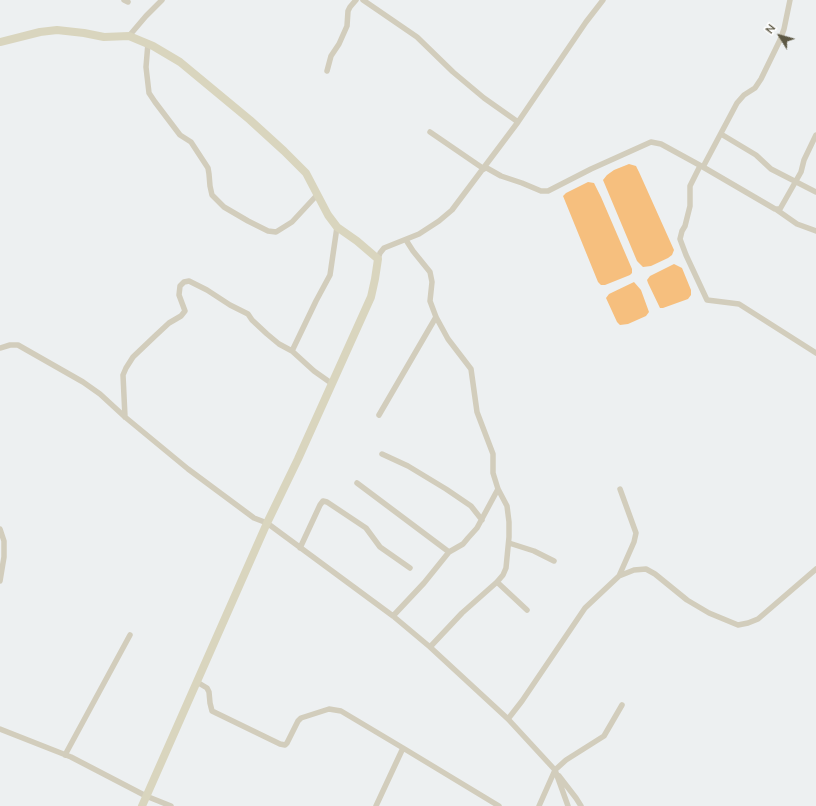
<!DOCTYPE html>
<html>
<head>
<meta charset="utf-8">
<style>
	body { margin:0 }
	#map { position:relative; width:816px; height:806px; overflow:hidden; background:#edf0f1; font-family:Mulish,sans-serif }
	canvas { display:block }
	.north { position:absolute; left:760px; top:16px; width:40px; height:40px; -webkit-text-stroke:3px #fff; paint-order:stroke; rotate:307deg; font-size:11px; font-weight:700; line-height:16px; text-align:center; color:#5d5844 }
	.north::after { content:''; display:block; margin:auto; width:14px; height:18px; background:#5d5844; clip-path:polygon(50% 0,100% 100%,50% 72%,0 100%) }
</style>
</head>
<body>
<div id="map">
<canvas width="816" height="806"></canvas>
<div class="north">N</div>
</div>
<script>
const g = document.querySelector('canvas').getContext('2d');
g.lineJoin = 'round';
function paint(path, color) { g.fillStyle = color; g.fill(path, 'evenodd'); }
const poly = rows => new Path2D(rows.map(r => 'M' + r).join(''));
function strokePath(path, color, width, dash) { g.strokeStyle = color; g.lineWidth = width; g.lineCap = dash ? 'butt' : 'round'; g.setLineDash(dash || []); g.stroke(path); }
paint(poly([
	[629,164,636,166,639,172,674,250,672,255,668,258,651,266,643,267,637,261,603,180,607,175,614,170],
	[588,182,594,183,601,197,632,269,632,273,630,275,605,285,601,285,598,282,563,196,566,193],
	[674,264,682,268,691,290,691,295,688,299,663,308,660,308,648,283,647,280,650,276],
	[634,282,641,290,649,312,646,316,628,324,620,325,617,322,606,298,609,294]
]), '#f6bf7e');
strokePath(poly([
	[124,0,128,2],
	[363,0,417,37,453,72,484,98,518,122],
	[129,36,146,16,162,0],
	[148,43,146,67,149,93,155,102,180,135,191,142,208,168,209,174,210,186,212,195,224,207,248,221,268,231,276,232,292,222,317,195],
	[327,71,331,56,339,44,347,26,348,11,350,7,356,0],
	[430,132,484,169],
	[721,134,756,155,771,169,816,192],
	[700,166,690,186,690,206,685,226,682,231,680,239,686,255,707,300,739,304,816,353],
	[485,167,501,176,522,183,541,191,548,191,591,169,651,142,661,144,703,167,737,103,744,95,755,88,761,79,780,40,784,29,790,0],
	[703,167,775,209,780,209,801,172,804,160,816,135],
	[777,210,797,224,816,231],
	[406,240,413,251,430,272,432,282,430,301,436,317,448,339,471,369,477,412,493,454,493,473,498,489,507,506,509,522,509,537,506,568,503,575,497,582,462,613,430,647],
	[378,259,380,253,384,248,419,234,439,221,452,210,518,122,586,22,603,0],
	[0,348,10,345,18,345,83,382,100,394,125,417,188,469,254,518,267,523,393,616,430,647,508,719,555,770,568,806],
	[331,383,314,371,292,351,316,301,330,275,337,227],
	[379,415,436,317],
	[125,417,123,375,126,368,133,357,155,336,169,323,181,316,185,311,179,295,180,286,184,282,189,281,207,290,230,305,248,314,252,320,267,334,279,344,292,351],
	[382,454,408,466,446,489,471,506,482,520],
	[357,483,449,552],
	[0,529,4,541,4,557,0,581],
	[509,543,534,551,554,561],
	[300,548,320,505,323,501,327,502,366,528,380,547,410,568],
	[619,576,634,542,636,533,620,489],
	[497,582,527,610],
	[393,616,424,583,449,552,463,544,468,538,477,528,498,489],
	[197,682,207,688,209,692,210,703,212,711,280,744,285,745,287,743,298,721,301,718,329,709,341,711,403,748],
	[508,719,522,701,585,608,619,576,634,570,646,569,655,574,687,600,709,613,738,625,748,623,758,619,816,569],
	[0,729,71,757,146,796,171,806],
	[65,755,130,635],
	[559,776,576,798,581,806],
	[376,806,403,748,499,806],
	[539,806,555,770,566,760,604,736,622,705]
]), '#d2cdbc', 5.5);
strokePath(poly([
	[0,42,40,32,57,30,84,33,104,37,129,36,153,46,180,62,250,120,284,151,306,173,328,215,337,227,357,241,378,259,375,279,371,297,298,459,267,523,142,806]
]), '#d9d5be', 8);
</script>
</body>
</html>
